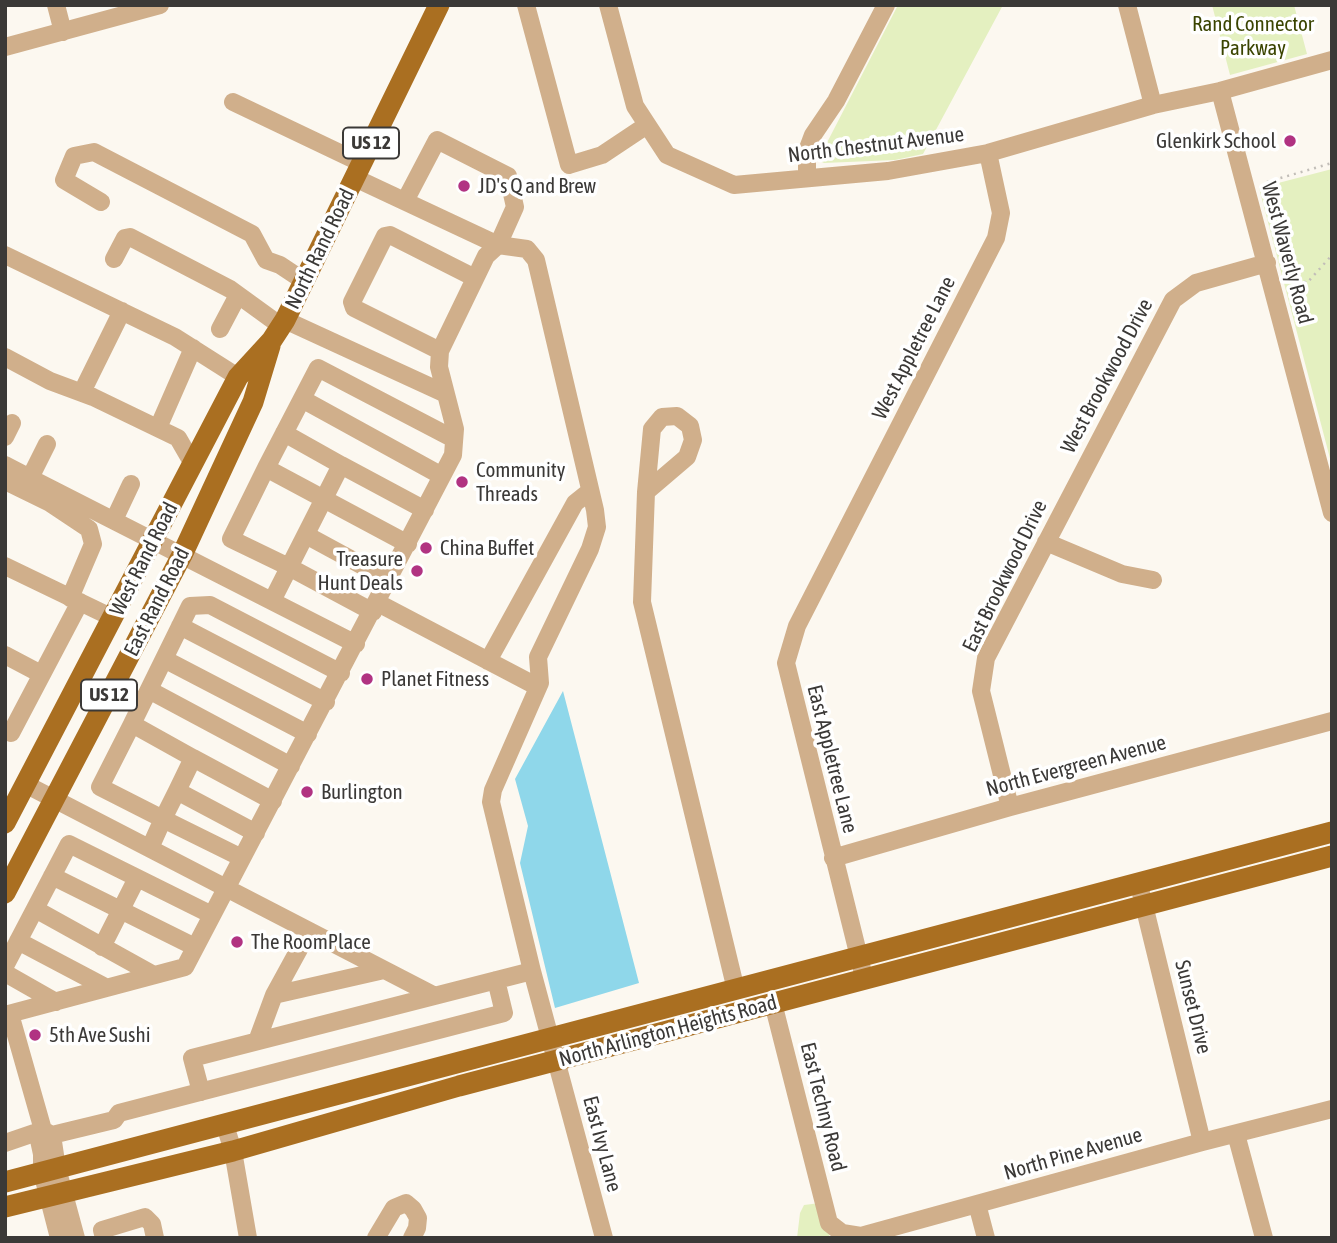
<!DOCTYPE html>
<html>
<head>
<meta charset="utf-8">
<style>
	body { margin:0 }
	#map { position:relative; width:1337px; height:1243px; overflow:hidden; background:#fcf8f0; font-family:"Asap Condensed",sans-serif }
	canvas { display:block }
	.frame { position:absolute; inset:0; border:7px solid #3b3937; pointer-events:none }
</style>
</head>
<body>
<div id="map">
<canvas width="1337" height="1243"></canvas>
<div class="frame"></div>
</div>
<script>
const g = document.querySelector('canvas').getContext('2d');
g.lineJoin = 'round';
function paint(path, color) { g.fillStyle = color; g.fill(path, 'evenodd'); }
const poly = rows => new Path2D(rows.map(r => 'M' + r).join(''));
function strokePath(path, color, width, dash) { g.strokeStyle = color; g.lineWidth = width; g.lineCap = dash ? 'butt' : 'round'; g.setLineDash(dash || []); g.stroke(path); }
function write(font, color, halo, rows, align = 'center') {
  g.font = font + ' "Asap Condensed",sans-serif'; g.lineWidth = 7; g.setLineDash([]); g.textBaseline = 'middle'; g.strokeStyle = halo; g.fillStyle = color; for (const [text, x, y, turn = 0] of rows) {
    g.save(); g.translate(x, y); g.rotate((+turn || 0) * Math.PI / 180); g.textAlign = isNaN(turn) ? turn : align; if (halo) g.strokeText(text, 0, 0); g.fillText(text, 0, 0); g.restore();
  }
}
paint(poly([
	[898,5,1003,5,923,154,895,160,824,163,818,160],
	[1212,5,1294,5,1307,54,1230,75],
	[1332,169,1332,466,1259,188],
	[820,1203,830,1238,797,1238,800,1213,804,1205]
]), '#e4f0c0');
paint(poly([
	[563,691,639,983,555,1008,520,863,528,826,515,779]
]), '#8fd7ea');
strokePath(poly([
	[1267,182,1332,163],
	[1285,277,1290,275,1307,283,1332,255]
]), '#c2beb8', 2.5, [2, 5]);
strokePath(poly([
	[56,5,63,32],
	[526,5,569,165,602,155,647,125],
	[608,5,635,106,667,155,734,185,888,171,988,153,1153,105,1220,91,1332,60],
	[1127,5,1153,105],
	[5,47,160,5],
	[1220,91,1332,513],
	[233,102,361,163],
	[355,178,498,245,527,249,536,260,595,510,597,527,590,549,538,657,540,683,493,790,491,802,532,971,604,1238],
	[807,178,807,151,813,135,836,101,886,5],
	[101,202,64,180,74,156,94,152,252,234,266,260,280,265,304,281],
	[5,255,175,337,238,377],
	[114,259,125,238,130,237,230,289,281,326],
	[285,320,446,394],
	[220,329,238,295],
	[440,351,354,308,352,302,385,236,390,235,475,278],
	[5,357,50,381,93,397,178,438,193,464],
	[82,392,122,311],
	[302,399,442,476],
	[158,428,193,348],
	[284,433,341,465],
	[5,437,12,423],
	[47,444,30,478,356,644],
	[5,465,30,478],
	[266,468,318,368,454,439],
	[5,481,50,503,89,529,93,544,70,598],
	[646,492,687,457,693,440,690,426,677,416,662,417,652,429,646,492,642,602,736,990],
	[114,520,131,484],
	[306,535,389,580],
	[1046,542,1122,574,1153,580],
	[5,566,113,618],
	[272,601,341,465,425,510],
	[378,603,538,687],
	[373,612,289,567,231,539,266,468,408,544],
	[180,626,326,702],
	[5,655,41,674],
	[164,659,308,734],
	[488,661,575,503,590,491],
	[149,690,291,766],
	[132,724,190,606,210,605,341,673],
	[5,730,11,733,80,602],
	[193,758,273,801],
	[25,784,435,996],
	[177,791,256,833],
	[1010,807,981,691,986,658,1173,300,1196,283,1267,263],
	[150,848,163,819,177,791,193,758,132,724,100,787,163,819,242,858],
	[833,858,1010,807,1332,721],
	[52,876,195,947],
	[1141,893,1202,1142],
	[35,909,154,975],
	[18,941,107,988],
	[102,947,137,878],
	[5,966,69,844,212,915],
	[862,969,786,663,797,626,996,238,1001,213,988,153],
	[5,973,56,1002],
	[274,995,309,931],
	[773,1003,829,1223,842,1233,861,1236,1202,1142,1332,1109],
	[10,1014,43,1130,39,1140,42,1154,42,1172,59,1238],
	[5,1015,185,967,453,455,455,429,439,367,440,351,486,256,498,245,515,207,508,176,437,140,405,201],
	[257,1041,274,995,384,970],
	[201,1092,192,1058,532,971],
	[225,1125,233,1151,248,1238],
	[43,1130,52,1135,57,1168,76,1238],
	[1236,1134,1264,1238],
	[52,1135,114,1120,119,1113,504,1013,496,980],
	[5,1143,43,1130],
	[977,1204,986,1238],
	[104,1238,102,1230,145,1217,152,1224,155,1238],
	[376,1238,394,1208,406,1203,413,1209,418,1218,417,1228,412,1238]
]), '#d0af8b', 18);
strokePath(poly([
	[5,823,238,377,272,340,285,320,439,5],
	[5,893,182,555,253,402,270,346],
	[5,1182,1332,832],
	[5,1207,233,1151,459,1086,1332,856]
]), '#aa6f21', 21);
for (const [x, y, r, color] of [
	[1290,141,7,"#b13382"],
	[464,186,7,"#b13382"],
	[462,482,7,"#b13382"],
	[426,548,7,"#b13382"],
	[417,571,7,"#b13382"],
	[367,679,7,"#b13382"],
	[307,792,7,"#b13382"],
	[237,942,7,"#b13382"],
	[35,1035,7,"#b13382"]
]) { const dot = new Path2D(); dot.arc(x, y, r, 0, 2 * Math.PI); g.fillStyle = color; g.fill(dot); strokePath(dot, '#fff', 2.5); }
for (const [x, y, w] of [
	[371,143,56],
	[109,695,56]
]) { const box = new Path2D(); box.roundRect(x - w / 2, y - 15.5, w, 31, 5); g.fillStyle = '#fff'; g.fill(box); strokePath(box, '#3b3937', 2); }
write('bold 19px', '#3b3937', null, [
	["US 12",371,143],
	["US 12",109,695]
]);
write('21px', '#3a4401', '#fff', [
	["Rand Connector",1253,24],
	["Parkway",1253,48]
]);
write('21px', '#3b3937', '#fff', [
	["Glenkirk School",1276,141,"right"],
	["JD's Q and Brew",478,186],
	["Community",476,470],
	["Threads",476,494],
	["China Buffet",440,548],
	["Treasure",403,559,"right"],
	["Hunt Deals",403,583,"right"],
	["Planet Fitness",381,679],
	["Burlington",321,792],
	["The RoomPlace",251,942],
	["5th Ave Sushi",49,1035]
], 'left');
write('21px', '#3b3937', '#fff', [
	["North Chestnut Avenue",876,145,-7],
	["North Rand Road",320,249,-64],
	["West Waverly Road",1287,253,75],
	["West Appletree Lane",914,348,-63],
	["West Brookwood Drive",1107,376,-62],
	["West Rand Road",144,559,-63],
	["East Brookwood Drive",1005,576,-64],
	["East Rand Road",157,602,-63],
	["East Appletree Lane",832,759,76],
	["North Evergreen Avenue",1076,766,-15],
	["Sunset Drive",1193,1007,76],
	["North Arlington Heights Road",668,1031,-15],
	["East Techny Road",823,1107,76],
	["East Ivy Lane",602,1144,75],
	["North Pine Avenue",1073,1154,-16]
]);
</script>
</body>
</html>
